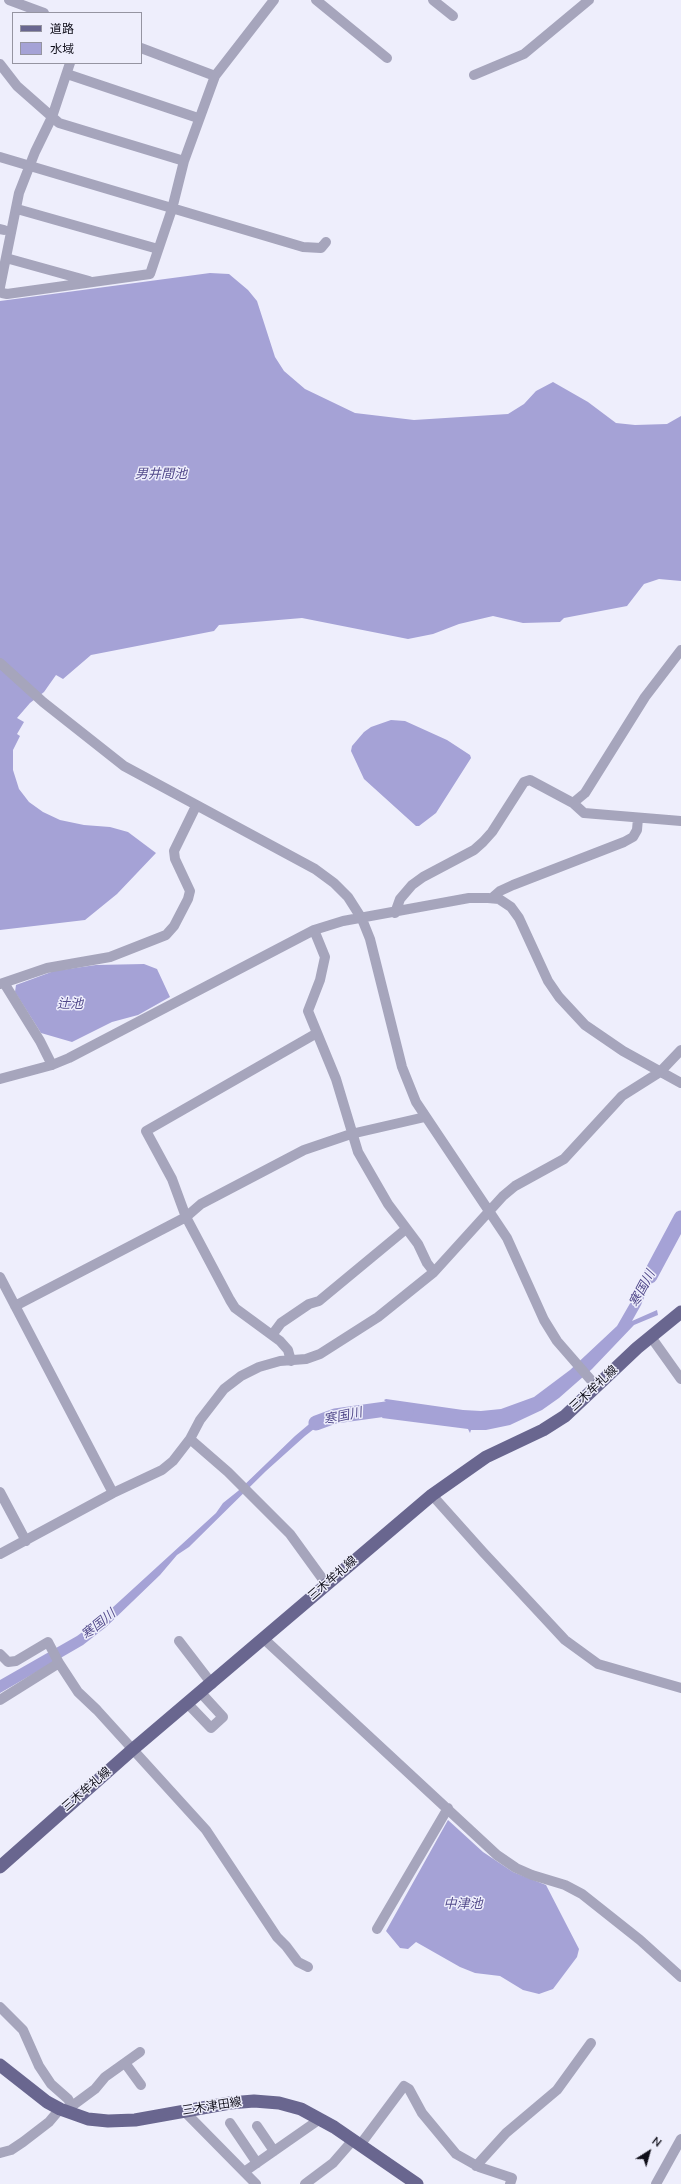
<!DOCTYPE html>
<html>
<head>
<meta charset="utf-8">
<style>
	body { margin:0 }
	#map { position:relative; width:681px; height:2184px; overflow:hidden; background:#eeeefc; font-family:"Nunito Sans","Noto Sans JP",sans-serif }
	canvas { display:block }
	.legend { position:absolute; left:12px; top:12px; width:130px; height:52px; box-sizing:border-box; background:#eeeefc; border:1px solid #9594a1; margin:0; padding:5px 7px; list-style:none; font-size:12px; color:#0f0e19 }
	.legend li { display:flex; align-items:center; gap:8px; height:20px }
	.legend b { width:20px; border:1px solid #9594a1 }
	.north { position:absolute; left:629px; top:2132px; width:40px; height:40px; -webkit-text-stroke:3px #eeeefc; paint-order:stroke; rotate:37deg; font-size:11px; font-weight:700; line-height:16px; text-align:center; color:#0f0e19 }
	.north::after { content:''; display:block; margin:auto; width:14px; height:18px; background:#0f0e19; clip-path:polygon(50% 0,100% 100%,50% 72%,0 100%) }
</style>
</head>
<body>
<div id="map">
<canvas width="681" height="2184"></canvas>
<ul class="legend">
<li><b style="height:5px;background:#69668f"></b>道路</li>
<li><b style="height:11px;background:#a5a2d6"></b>水域</li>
</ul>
<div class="north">N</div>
</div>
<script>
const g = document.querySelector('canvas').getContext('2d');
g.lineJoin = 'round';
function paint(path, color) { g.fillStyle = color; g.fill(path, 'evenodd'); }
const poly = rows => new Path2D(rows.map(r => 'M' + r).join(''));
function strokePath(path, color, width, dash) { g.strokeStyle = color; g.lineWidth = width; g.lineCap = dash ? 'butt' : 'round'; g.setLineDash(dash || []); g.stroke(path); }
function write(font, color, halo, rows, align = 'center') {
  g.font = font + ' "Nunito Sans","Noto Sans JP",sans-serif'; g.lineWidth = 3; g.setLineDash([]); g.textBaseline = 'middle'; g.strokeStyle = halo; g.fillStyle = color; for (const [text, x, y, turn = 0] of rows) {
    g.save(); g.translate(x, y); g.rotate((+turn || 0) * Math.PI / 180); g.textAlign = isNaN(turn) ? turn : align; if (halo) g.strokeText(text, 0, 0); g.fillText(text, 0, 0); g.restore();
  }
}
paint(poly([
	[210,273,229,274,248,290,257,301,275,357,284,371,305,389,355,413,414,420,508,414,524,404,536,391,553,382,588,402,616,423,635,425,667,424,681,416,681,581,659,579,644,584,627,606,564,618,560,622,523,623,493,616,459,624,433,634,408,639,302,618,219,625,214,631,91,655,63,679,56,675,44,692,30,703,17,718,24,722,17,734,20,736,13,750,13,770,19,789,29,802,43,812,60,820,84,825,110,827,128,832,156,853,117,894,85,920,0,930,0,301],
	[391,720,405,721,447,740,470,755,471,758,436,813,419,826,416,826,364,779,351,751,352,746,364,732,371,727],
	[144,964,157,969,170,997,138,1015,112,1022,72,1042,41,1033,15,992,16,985,54,971,96,965],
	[660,1258,641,1305,632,1321,657,1310,658,1315,634,1325,592,1369,559,1398,542,1410,510,1425,486,1430,471,1430,470,1433,468,1429,382,1418,386,1409,386,1402,384,1400,386,1399,463,1410,481,1411,501,1409,534,1397,570,1370,617,1326,655,1260],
	[334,1414,335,1416,334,1419,319,1425,305,1436,266,1471,189,1547,177,1555,160,1575,106,1627,83,1645,0,1693,0,1680,77,1636,99,1620,216,1513,223,1503,238,1491,295,1436,314,1420,328,1415],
	[448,1820,483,1852,513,1872,546,1885,579,1949,577,1957,553,1989,539,1994,523,1990,500,1976,475,1973,460,1967,416,1942,408,1949,400,1948,386,1931]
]), '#a5a2d6');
strokePath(poly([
	[650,1276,681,1218],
	[316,1423,335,1416,386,1409,406,1412]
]), '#a5a2d6', 15);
strokePath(poly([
	[9,0,44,13],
	[316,0,387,58],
	[433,0,453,16],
	[141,48,215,76],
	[0,64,17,86,59,123,184,161],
	[67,74,198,118],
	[474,75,524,54,589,0],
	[0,157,303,247,321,248,326,242],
	[17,209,158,249],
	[0,229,4,230],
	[6,258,89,281],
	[0,287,19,193,35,152,52,117,70,63],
	[0,290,2,293,7,294,150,274,172,209,184,161,215,76,274,0],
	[0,663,43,702,124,766,315,869,334,883,348,897,362,919,370,939,402,1067,416,1102,507,1238,544,1320,557,1341,597,1387],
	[573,803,585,793,645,697,681,650],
	[492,898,500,891,513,885,624,842,633,837,637,830,638,818],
	[395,913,400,899,412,885,423,877,474,850,483,842,492,832,524,782,530,780,573,803,584,813,681,821],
	[314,930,325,957,320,980,308,1011,336,1079,358,1152,388,1204,418,1244,427,1263,434,1272],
	[4,983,40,1041,52,1065],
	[0,984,47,968,110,957,166,935,174,926,188,899,190,891,175,859,174,851,196,806],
	[0,1079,52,1065,69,1058,314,930,343,921,469,898,488,898,499,899,511,907,519,918,548,981,559,997,585,1025,623,1051,681,1083],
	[0,1277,113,1493],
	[15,1306,186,1217,201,1204,304,1150,351,1134,425,1117],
	[272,1335,281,1323,309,1304,319,1301,406,1229],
	[651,1337,681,1379],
	[291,1361,288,1350,280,1341,235,1308,230,1300,186,1217,172,1179,146,1131,317,1033],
	[190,1439,228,1472,290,1534,327,1585],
	[0,1492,26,1541],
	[432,1495,483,1552,565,1640,598,1664,681,1688],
	[0,1554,113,1493,162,1470,173,1461,190,1439,200,1420,224,1389,241,1376,259,1367,280,1361,306,1359,320,1354,378,1317,434,1272,503,1196,515,1186,564,1159,622,1096,660,1072,681,1050],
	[264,1639,497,1855,516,1868,532,1875,565,1885,582,1894,640,1940,681,1977],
	[179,1641,212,1684],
	[0,1654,8,1662,16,1661,48,1642,59,1663,78,1692,97,1710,206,1830,277,1937,286,1946,298,1962,308,1967],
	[0,1700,59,1663],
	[188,1704,211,1728,223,1717,201,1693],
	[377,1929,448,1808],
	[0,2007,23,2030,39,2066,51,2084,68,2099,72,2106,71,2113],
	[125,2063,141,2085],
	[72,2106,95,2089,105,2077,140,2052],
	[184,2111,256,2184],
	[230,2123,257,2163],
	[257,2126,274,2151],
	[360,2145,404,2086,409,2089,422,2113,456,2154,479,2167,512,2178,510,2184],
	[0,2153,11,2150,23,2142,49,2122,60,2109],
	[476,2166,506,2133,557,2090,591,2043],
	[244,2172,320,2119],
	[305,2184,333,2163,353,2140],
	[656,2184,681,2139]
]), '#a6a5bc', 10);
strokePath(poly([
	[0,1867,132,1750,432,1495,486,1457,543,1430,565,1416,637,1348,681,1312],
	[0,2065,47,2102,60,2109,88,2119,108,2121,135,2120,230,2103,254,2101,279,2103,301,2109,334,2127,417,2184]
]), '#69668f', 13);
write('12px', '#0f0e19', '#eeeefc', [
	["三木牟礼線",594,1389,-43],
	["三木牟礼線",333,1579,-41],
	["三木牟礼線",87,1790,-41],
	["三木津田線",212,2107,-9]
]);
write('italic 13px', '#524a8b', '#eeeefc', [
	["男井間池",161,475],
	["辻池",70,1005],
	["寒国川",643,1289,-62],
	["寒国川",343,1417,-12],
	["寒国川",99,1625,-39],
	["中津池",463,1905]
]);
</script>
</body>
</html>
